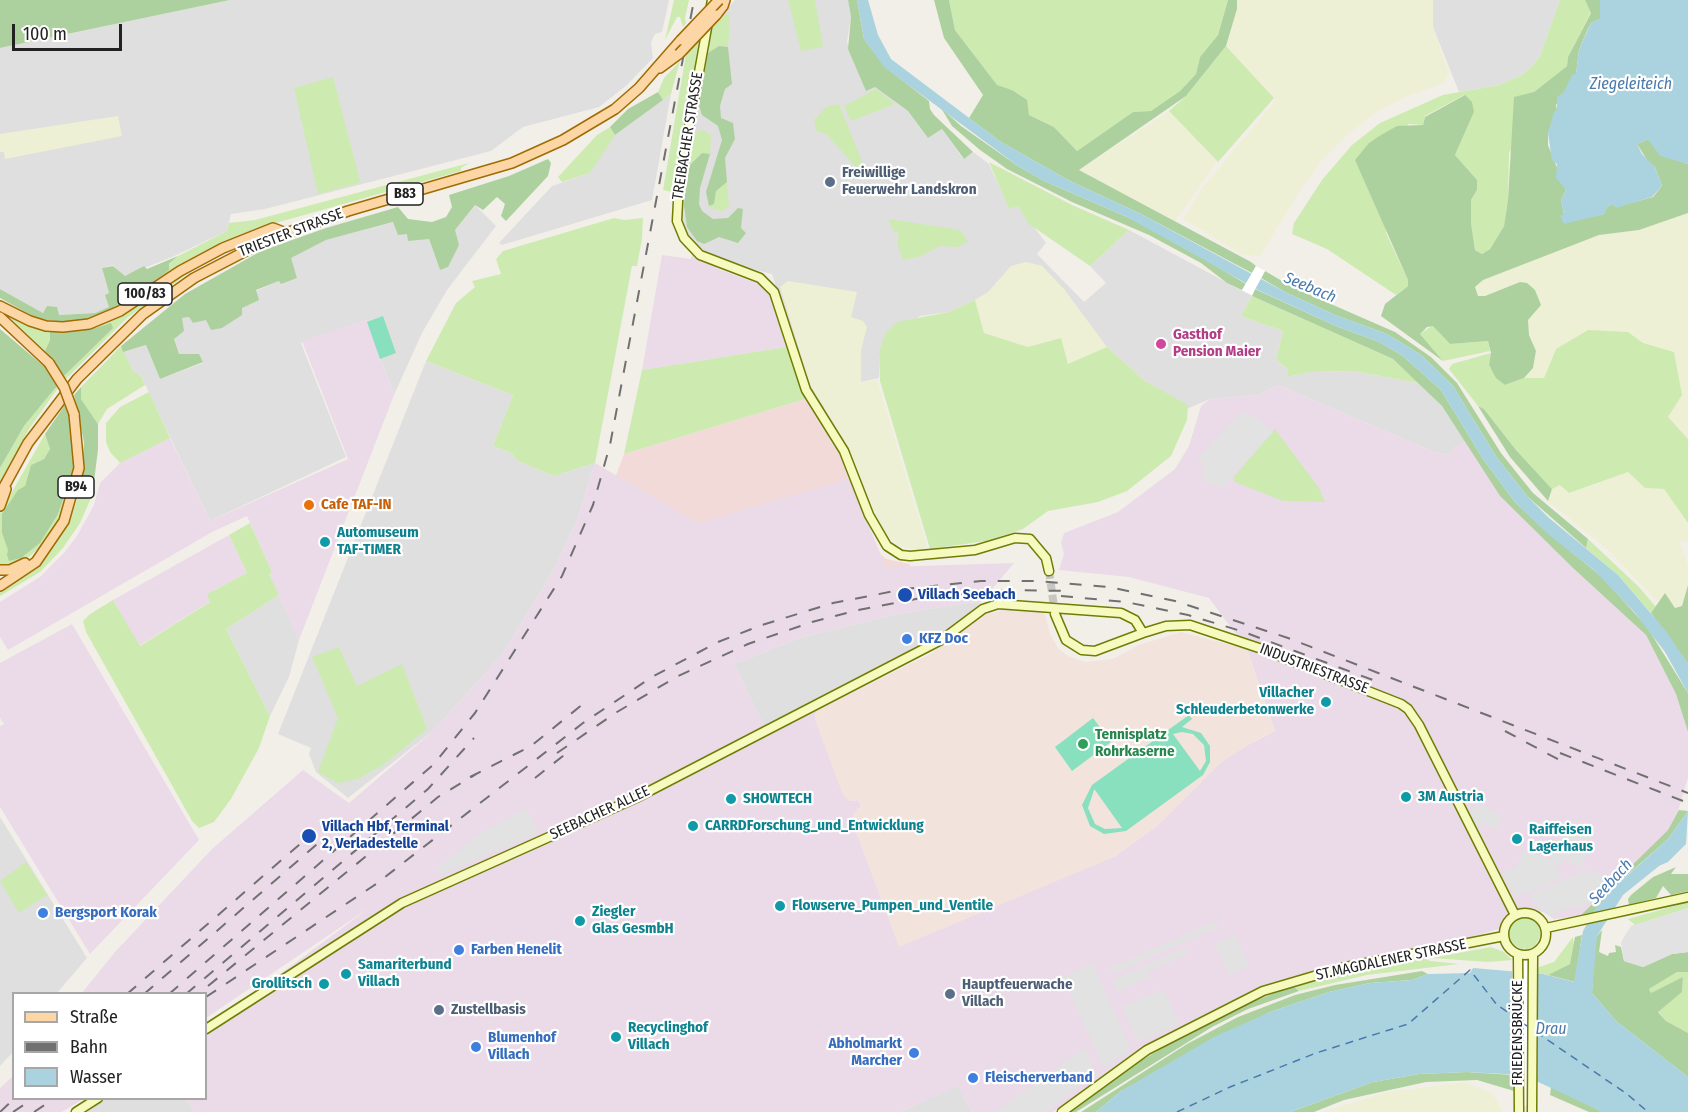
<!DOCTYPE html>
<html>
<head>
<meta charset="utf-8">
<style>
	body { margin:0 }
	#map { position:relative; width:1688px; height:1112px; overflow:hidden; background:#f2efe9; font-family:"Fira Sans Condensed",sans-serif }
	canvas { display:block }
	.legend { position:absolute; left:12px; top:992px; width:195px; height:108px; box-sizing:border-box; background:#fff; border:2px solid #a7a7a7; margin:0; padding:8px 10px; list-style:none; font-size:18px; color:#222 }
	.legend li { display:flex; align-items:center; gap:12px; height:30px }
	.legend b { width:30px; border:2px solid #a7a7a7 }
	.scale { position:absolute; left:12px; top:24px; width:110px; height:27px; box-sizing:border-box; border:3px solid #222; border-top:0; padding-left:8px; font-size:18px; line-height:21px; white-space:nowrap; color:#222; -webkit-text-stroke:4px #fff; paint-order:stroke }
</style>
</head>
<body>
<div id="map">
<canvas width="1688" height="1112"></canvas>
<ul class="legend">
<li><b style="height:8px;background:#fcd6a4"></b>Straße</li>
<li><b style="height:8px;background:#707070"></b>Bahn</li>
<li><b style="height:16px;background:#aad3df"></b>Wasser</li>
</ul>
<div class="scale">100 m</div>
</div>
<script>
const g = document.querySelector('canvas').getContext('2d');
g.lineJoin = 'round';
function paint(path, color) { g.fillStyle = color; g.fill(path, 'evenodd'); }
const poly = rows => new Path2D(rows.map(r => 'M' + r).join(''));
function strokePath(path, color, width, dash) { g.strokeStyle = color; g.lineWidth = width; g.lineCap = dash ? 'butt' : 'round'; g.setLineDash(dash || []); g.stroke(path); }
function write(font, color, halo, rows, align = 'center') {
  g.font = font + ' "Fira Sans Condensed",sans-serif'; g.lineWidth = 4.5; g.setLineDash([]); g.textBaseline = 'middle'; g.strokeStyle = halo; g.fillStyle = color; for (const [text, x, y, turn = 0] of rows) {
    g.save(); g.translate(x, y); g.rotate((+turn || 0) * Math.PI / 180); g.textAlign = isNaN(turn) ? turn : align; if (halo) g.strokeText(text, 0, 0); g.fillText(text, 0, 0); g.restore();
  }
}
paint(poly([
	[230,0,669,0,662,32,655,34,651,42,653,58,627,85,599,107,523,127,491,151,265,209,231,214,227,231,172,257,124,276,113,265,102,268,109,294,109,308,95,313,59,315,43,313,0,289,0,48],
	[735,0,848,0,851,17,847,42,866,90,875,87,908,111,928,138,942,129,963,159,973,152,989,164,1009,208,1018,206,1046,243,1037,254,1084,302,1106,283,1090,266,1129,230,1252,296,1241,316,1283,331,1276,360,1288,369,1287,377,1311,372,1352,371,1419,383,1442,406,1466,442,1455,447,1450,455,1434,452,1278,385,1259,395,1210,399,1189,408,1145,381,1107,347,975,300,949,312,920,316,879,353,879,378,861,382,822,410,807,383,772,274,719,261,698,246,685,231,681,213,686,164,708,29],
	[1433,0,1560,0,1540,56,1531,67,1522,75,1499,85,1459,92,1433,27],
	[671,94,652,200,502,245,499,243,552,186,590,173,611,138],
	[475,205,496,226,447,290,422,333,394,395,366,320,301,343,346,457,210,521,141,376,133,371,123,352,146,345,160,379,203,363,179,354,174,339,182,318,189,317,193,323,242,308,256,291,279,281,297,278,290,258,326,240,394,222,407,234,429,239,440,270,455,230],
	[426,361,513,395,493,446,511,453,518,461,554,476,595,463,577,520,554,570,501,656,433,731,348,798,316,772,309,754,311,748,278,734],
	[279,595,299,640,289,677,270,716,226,629],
	[982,601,943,639,764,726,734,664,802,637,901,613],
	[0,817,87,958,57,993,14,994,13,1052,0,1066],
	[958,1085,972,1112,900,1112],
	[106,1098,186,1099,194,1112,86,1112]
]), '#e0dfdf');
paint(poly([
	[805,399,841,457,870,544,886,559,910,564,912,578,601,516,624,454]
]), '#f2dad9');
paint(poly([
	[662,255,691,259,692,255,721,270,759,284,770,297,786,347,642,370],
	[366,320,394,395,299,640,269,574,272,572,247,516,214,531,8,650,0,637,0,602,40,577,64,553,77,536,94,505,100,483,120,463,170,438,210,521,348,459,302,341],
	[1278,385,1434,452,1450,455,1455,447,1466,442,1500,496,1573,568,1646,635,1676,694,1688,732,1688,777,1677,815,1668,830,1579,917,1554,919,1543,912,1526,909,1498,929,1469,938,1340,964,1261,986,1145,1045,1053,1112,972,1112,958,1086,900,1112,194,1112,186,1099,206,1098,206,1029,369,908,206,1018,206,994,81,994,115,952,212,849,303,770,349,803,433,731,501,656,554,570,577,520,595,463,698,523,849,479,886,567,1014,563,982,601,901,613,802,637,734,664,764,726,817,710,815,715,853,801,858,800,861,807,857,809,1114,857,1157,826,1220,763,1238,750,1275,731,1247,649,1209,598,1129,577,1059,570,1064,554,1061,543,1064,533,1118,512,1175,469,1189,446,1201,406,1210,399,1259,395],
	[229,535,247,573,207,594,211,601,139,646,113,600],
	[72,624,199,840,90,954,0,807,0,726,4,724,0,718,0,663],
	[13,1076,14,1098,83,1099,62,1112,0,1112,0,1088]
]), '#ebdbe8');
paint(poly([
	[1018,609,1044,610,1050,634,1058,648,1068,656,1085,662,1113,659,1139,645,1181,632,1247,649,1275,731,1256,740,1220,763,1157,826,1114,857,899,947,852,822,854,812,861,807,858,800,849,801,843,795,815,720,817,710,930,654,982,616,1002,610]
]), '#f3e3dd');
paint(poly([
	[1237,0,1433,0,1433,27,1449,72,1444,83,1405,97,1375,113,1349,133,1323,159,1301,189,1260,256,1243,255,1183,219,1202,188,1276,100,1226,46,1237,9],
	[1169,111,1217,162,1175,221,1079,170],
	[118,116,122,136,5,159,4,152,0,152,0,134],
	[1688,213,1688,439,1668,417,1674,352,1643,343,1628,332,1556,349,1544,378,1524,378,1533,368,1536,352,1528,331,1528,320,1535,310,1520,282,1485,296,1478,296,1474,287,1483,280,1599,235,1639,230],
	[1026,262,1042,266,1064,289,1107,347,1068,365,1061,338,1028,347,984,333,975,300,988,292,1011,266],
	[788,281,857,292,851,317,863,321,867,327,861,350,861,382,877,379,928,549,916,550,897,545,887,535,877,518,846,442,810,385,780,287],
	[1628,472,1645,488,1664,489,1688,523,1688,543,1679,541,1688,565,1688,586,1682,606,1675,608,1665,594,1658,602,1608,550,1548,501,1552,489,1560,485,1569,493],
	[1466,1082,1493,1094,1503,1112,1322,1112,1387,1092]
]), '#eef0d5');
paint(poly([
	[674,0,689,0,685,18,686,23,683,27,680,17,677,17,665,40],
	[788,0,815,0,823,47,801,51],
	[949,0,1228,0,1218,35,1200,57,1196,74,1180,91,1151,111,1133,112,1077,151,1054,127,1029,115,1012,90,997,86,955,30],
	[1560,0,1585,0,1591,12,1568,57,1567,66,1534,92,1509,154,1508,201,1504,226,1490,249,1482,254,1475,250,1471,223,1471,200,1477,190,1477,180,1455,155,1474,112,1464,95,1425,116,1423,125,1408,124,1386,233,1408,280,1408,286,1396,295,1327,249,1292,234,1294,223,1322,180,1352,145,1380,123,1443,95,1499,85,1522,75,1531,67,1540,56],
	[728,14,730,19,728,47,719,46,708,53,713,27,723,15],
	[699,40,672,192,663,190,686,54],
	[1226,46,1274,98,1218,162,1169,111,1186,96],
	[680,61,671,94,663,100,658,92,664,78],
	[333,77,360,181,359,183,318,194,294,88],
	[876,89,895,104,851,121,844,106],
	[839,104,864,167,859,170,826,134,816,131,814,120,827,106],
	[610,127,615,135,590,173,562,182,558,177,597,135],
	[703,130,711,135,710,154,702,153,688,167,692,139,696,132],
	[989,162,1072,205,1129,230,1090,266,1029,224,1018,206,1009,209],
	[469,163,461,168,461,171,265,226,138,295,178,256,227,231,229,223,255,220],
	[727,182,729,205,723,211,712,209,709,206,714,203,716,191],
	[614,218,624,220,643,218,642,239,637,266,632,266,595,463,554,476,518,461,511,453,493,446,513,395,426,361,456,303,475,287,472,281,501,274,496,259,503,251],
	[889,219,960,230,968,241,958,247,940,246,921,256,903,260,897,243,899,234,892,229],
	[205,261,127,318,66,379,64,376,85,354,96,328,94,326],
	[1252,296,1393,359,1419,383,1352,371,1311,372,1287,377,1288,369,1276,360,1283,331,1241,316],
	[975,300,984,333,1028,347,1061,338,1068,364,1107,347,1145,381,1188,405,1187,420,1171,456,1127,491,1098,502,1048,511,1023,529,986,541,930,549,880,381,879,353,885,334,897,322,949,312],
	[10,318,50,330,50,340,45,351],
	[1433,325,1450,344,1488,341,1490,351,1443,361,1420,334],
	[1588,330,1628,332,1643,343,1674,352,1682,395,1668,417,1688,439,1688,523,1664,489,1645,488,1628,472,1569,493,1560,485,1552,489,1516,450,1484,409,1478,406,1449,369,1452,364,1491,353,1489,366,1505,385,1524,378,1544,378,1556,349],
	[121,346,133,371,141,376,145,385,107,409,98,424,81,399,81,387],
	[786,347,805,399,624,454,642,370],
	[57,386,58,388,29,429,0,481,0,468,24,426],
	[149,392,170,438,120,463,110,452,106,442,106,423,120,407],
	[1275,429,1319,488,1325,502,1283,501,1235,482,1233,478],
	[45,434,50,449,44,459,31,465,25,486,2,533,9,550,58,514,69,483,72,481,61,515,45,542,30,556,15,565,0,565,0,513],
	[81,488,93,489,91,498,80,523,63,548,40,572,0,596,0,590,32,568,57,542,71,517],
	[250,523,272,572,269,574,279,595,226,629,270,716,259,748,231,799,214,822,199,828,192,821,86,632,83,621,90,614,113,600,140,646,210,602,207,594,247,573,229,535],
	[1588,539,1639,587,1656,607,1651,613,1618,575,1586,548],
	[339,647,357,686,402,664,427,729,383,765,358,779,337,783,318,772,338,718,312,657],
	[26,862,47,895,19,913,0,881],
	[1688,902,1688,908,1635,925,1628,919],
	[1526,916,1537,921,1541,935,1535,946,1526,950,1524,947,1523,950,1511,943,1508,931,1515,920],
	[1573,937,1574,951,1570,964,1548,975,1536,973,1536,968,1554,962],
	[1491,947,1504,952,1512,960,1488,962,1432,958],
	[1424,958,1430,961,1459,964,1367,975,1299,991,1293,986,1345,973],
	[1677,972,1688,972,1688,1033,1666,1021,1658,1011,1682,992,1683,978,1651,993,1649,989]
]), '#cdebb0');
paint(poly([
	[0,0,230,0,0,48],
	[848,0,857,0,864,39,885,67,929,101,930,109,934,115,973,152,964,159,942,129,928,138,908,111,875,87,866,91,848,49,851,17],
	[934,0,949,0,955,30,997,85,1012,90,1027,100,1029,115,1054,127,1077,151,1133,112,1151,111,1180,91,1196,74,1200,57,1218,35,1228,0,1237,0,1237,9,1226,46,1186,96,1079,170,1251,262,1256,266,1252,273,1141,214,1068,180,1001,142,969,118,983,95,944,38],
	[1585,0,1600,0,1600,19,1591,23,1587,31,1579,50,1576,74,1556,105,1557,110,1548,133,1548,145,1566,190,1561,200,1564,214,1586,218,1604,214,1607,207,1612,204,1631,203,1653,197,1662,186,1655,167,1649,163,1637,144,1648,139,1674,159,1688,164,1688,213,1639,230,1599,235,1483,280,1475,287,1478,296,1485,296,1520,282,1527,283,1535,290,1541,305,1528,320,1529,335,1536,351,1533,368,1524,378,1505,385,1496,378,1489,365,1491,353,1488,341,1450,344,1433,326,1427,327,1420,334,1443,361,1381,316,1385,304,1408,286,1408,280,1355,160,1369,143,1381,135,1397,126,1423,125,1425,117,1465,95,1472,102,1474,112,1455,155,1477,180,1477,190,1471,200,1471,223,1475,250,1482,254,1490,249,1504,226,1508,200,1514,97,1534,92,1567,66,1568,57,1591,13],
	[719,46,728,47,732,84,725,89,720,106,721,118,733,123,735,139,725,158,727,182,716,191,714,204,709,206,706,192,722,140,718,126,702,115,699,106,708,53],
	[658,92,663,100,615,135,610,127,628,109],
	[941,108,961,126,1018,166,1044,181,1127,217,1177,243,1246,284,1242,290,1227,283,1201,263,1149,235,1072,202,1007,169,980,150,952,126],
	[702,153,710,154,700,188,699,204,702,211,713,219,728,218,738,208,743,209,741,228,746,233,738,243,719,237,704,244,697,241,687,227,684,205,688,167],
	[548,159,551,163,548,176,506,221,501,216,505,204,497,197,483,210,475,205,455,230,459,245,448,267,440,270,429,239,408,241,407,234,398,235,393,222,326,240,291,258,297,278,281,284,279,281,256,290,259,300,242,308,242,315,222,328,211,330,206,320,193,323,189,317,182,318,184,331,174,339,179,354,199,354,203,362,160,379,146,345,123,352,121,346,185,294,261,251,326,228,398,207,408,219,432,222,446,217,452,207,449,195,509,176],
	[178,256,169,264,169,270,138,295,101,317,74,323,38,319,0,298,0,289,43,313,47,306,57,307,59,315,95,313,109,307,105,295,109,293,102,268,113,266,125,276,144,266,147,269],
	[1265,271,1294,288,1395,332,1431,357,1457,383,1501,453,1533,493,1588,539,1586,548,1528,497,1497,458,1453,386,1421,355,1387,334,1335,315,1285,292,1261,278],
	[1255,289,1336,326,1379,342,1403,356,1441,390,1483,459,1515,502,1549,534,1601,576,1647,627,1688,693,1688,732,1676,694,1646,635,1573,568,1500,496,1442,406,1393,359,1252,296],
	[111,323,113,328,64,376,45,351,50,340,50,330,94,326,96,328],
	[0,329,46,368,57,386,24,426,0,468],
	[81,387,81,399,98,424,98,450,93,489,81,488,84,442,74,395],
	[65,405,71,422,74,457,72,481,69,483,58,514,40,543,21,558,9,561,7,555,8,550,2,533,2,514,18,490,25,486,31,465,44,459,50,449,45,434],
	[1478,406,1484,409,1516,450,1552,489,1548,501,1510,457],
	[1688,585,1688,664,1651,613,1665,593,1675,608,1682,606],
	[1679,810,1688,811,1668,839,1625,877,1592,914,1579,917,1668,830],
	[1676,867,1671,874,1688,874,1688,891,1671,895,1663,886,1656,898,1629,905,1628,899,1631,895,1653,877],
	[1602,930,1599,952,1608,956,1609,953,1616,952,1615,945,1621,947,1624,961,1643,967,1672,954,1688,952,1688,972,1677,972,1649,989,1651,993,1683,977,1682,992,1658,1012,1666,1021,1688,1033,1688,1077,1616,1021,1592,993,1594,949,1597,936],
	[1582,935,1575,982,1548,975,1570,964,1575,937],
	[1422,971,1428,974,1412,980,1370,983,1329,992,1270,1012,1121,1091,1096,1112,1081,1112,1187,1044,1238,1017,1295,995,1335,985],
	[1293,986,1299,991,1248,1009,1212,1027,1076,1112,1065,1112,1103,1084,1195,1028,1231,1010],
	[1467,1072,1513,1075,1514,1091,1477,1080,1426,1082,1344,1100,1314,1112,1290,1112,1373,1082,1419,1074],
	[1551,1087,1564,1093,1603,1112,1589,1112,1550,1095]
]), '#add19e');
paint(poly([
	[383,316,396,353,380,359,367,322],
	[1189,715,1192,719,1182,727,1201,733,1210,746,1210,762,1203,775,1126,831,1104,834,1090,826,1082,805,1092,785],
	[1182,732,1193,734,1204,745,1206,761,1200,771,1173,734],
	[1094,790,1095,790,1122,828,1105,829,1095,824,1088,808],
	[1093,718,1111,742,1072,771,1055,747]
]), '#88e0be');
paint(poly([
	[1241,412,1256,417,1273,432,1222,488,1204,481,1202,463,1198,458],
	[1479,804,1501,816,1496,829,1482,824,1476,827,1469,811],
	[527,808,538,833,440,875,437,868,481,833],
	[1576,820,1595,827,1582,867,1562,860,1557,869,1561,878,1516,897,1502,874,1515,868,1525,850,1550,860,1563,827,1572,831],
	[1585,870,1601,873,1609,883,1581,910,1573,906,1550,916,1533,903,1530,894],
	[1688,908,1688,952,1672,954,1643,967,1624,961,1621,942,1631,926],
	[1216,921,1218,927,1113,974,1110,968],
	[1235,935,1249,966,1229,975,1215,944],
	[1185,948,1188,954,1149,971,1151,977,1117,992,1112,980],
	[1093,964,1131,1050,1104,1068,1062,977],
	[1160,990,1162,994,1165,993,1179,1024,1138,1042,1122,1007],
	[1084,1048,1096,1074,1045,1112,996,1112]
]), '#e2e2e2');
paint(poly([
	[857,0,868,0,878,35,891,59,1001,142,1068,180,1141,214,1285,292,1335,315,1387,334,1421,355,1453,386,1497,458,1528,497,1548,517,1618,575,1666,631,1688,664,1688,693,1665,652,1635,613,1594,570,1549,535,1515,502,1483,459,1441,390,1403,356,1379,342,1336,326,1258,290,1127,217,1044,181,1018,166,884,67,864,39],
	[1600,0,1688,0,1688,164,1660,156,1648,139,1637,144,1642,154,1655,167,1662,186,1652,197,1616,208,1612,204,1607,207,1605,214,1564,224,1560,216,1564,214,1561,200,1566,190,1556,178,1557,164,1552,160,1548,133,1554,112,1557,110,1557,97,1564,92,1572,75,1576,74,1579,50,1591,23,1600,19],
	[1688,811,1686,844,1668,862,1659,866,1623,895,1597,936,1592,993,1616,1021,1688,1077,1688,1112,1603,1112,1523,1075,1467,1072,1419,1074,1373,1082,1290,1112,1096,1112,1121,1091,1214,1037,1270,1012,1329,992,1370,983,1412,980,1428,974,1470,973,1473,968,1543,974,1574,982,1583,931,1594,911,1610,891,1668,839]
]), '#aad3df');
paint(poly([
	[1256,266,1265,271,1252,295,1242,290],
	[1538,959,1537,1106,1514,1106,1512,960]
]), '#fff');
strokePath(poly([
	[1521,1022,1530,1028],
	[1536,1032,1627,1094,1648,1112],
	[1177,1112,1230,1087,1316,1053,1408,1024,1470,970,1497,1005,1515,1017]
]), '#4a7aab', 1.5, [8, 6]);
strokePath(poly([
	[1049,571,1055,614]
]), '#c8c6c1', 8, [8, 4]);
const secondary = poly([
	[712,0,679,183,677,221,684,238,700,255,760,278,774,292,806,390,844,451,869,515,887,546,901,555,910,556,975,550,1015,538,1030,539,1046,558,1049,571],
	[1055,614,1066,640,1082,650,1095,651,1143,633],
	'1504 934a21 21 0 1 1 42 0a21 21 0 1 1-42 0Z',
	[1546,928,1688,897],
	[1518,955,1519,1112],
	[206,1029,402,903,636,798,943,639,983,609,998,604,1121,613,1135,620,1143,633,1166,626,1190,625,1259,648,1401,704,1408,709,1419,725,1515,915],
	[76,1112,98,1098],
	[1062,1112,1147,1050,1263,991,1341,968,1504,936],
	[1532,1112,1533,954]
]);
const primary = poly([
	[716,15,723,6,725,0],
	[660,68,679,54],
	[0,306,30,321,46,326,63,327,89,324,120,311,180,271,223,248,273,228,286,233],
	[0,317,49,363],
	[0,494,28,443,77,379,143,314,194,278,267,240,348,211,512,163,563,140,615,109,639,88,681,40],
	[0,506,6,489],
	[0,570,10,570,25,563],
	[0,586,36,562,64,521,79,468,74,414]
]);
strokePath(secondary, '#707d05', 11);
strokePath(primary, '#a06b00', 12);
strokePath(secondary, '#f7fabf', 8);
strokePath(primary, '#fcd6a4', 9);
strokePath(poly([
	[1061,596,1126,602,1188,615,1241,631,1381,683],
	[1505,731,1567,764],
	[557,753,617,712,678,676,748,644,812,622,858,610,932,596,1009,590,1070,591],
	[1560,753,1688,803],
	[470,777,531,746,588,700],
	[535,778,568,752],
	[208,986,438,797,478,773],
	[127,994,315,831],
	[144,994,323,839],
	[169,994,434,764,475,713,562,576,593,505,610,445,694,0],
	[186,994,428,789,474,738],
	[206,997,376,884,583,723,652,677,718,642,762,625,833,603,905,589,981,581,1038,581,1109,587,1175,601,1288,638,1688,793],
	[0,1112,15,1098],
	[13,1112,34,1098],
	[34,1112,55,1098]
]), '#707070', 2, [12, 12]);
const primaryBridge = poly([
	[681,40,719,0],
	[679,54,716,15],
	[49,363,64,387,74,414]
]);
strokePath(primaryBridge, '#a06b00', 12, []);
strokePath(primaryBridge, '#fcd6a4', 9);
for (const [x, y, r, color] of [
	[830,182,6,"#5c6f8a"],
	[1161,344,6,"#d1479c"],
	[309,505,6,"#e8710a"],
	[325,542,6,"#0f9aa8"],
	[905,595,8,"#1a4fb4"],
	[907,639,6,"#3f7fe0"],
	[1326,702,6,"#0f9aa8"],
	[1083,744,6,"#2e9e5b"],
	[1406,797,6,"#0f9aa8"],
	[731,799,6,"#0f9aa8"],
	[693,826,6,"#0f9aa8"],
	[309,836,8,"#1a4fb4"],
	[1517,839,6,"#0f9aa8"],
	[780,906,6,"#0f9aa8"],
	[43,913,6,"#3f7fe0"],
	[580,921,6,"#0f9aa8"],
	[459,950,6,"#3f7fe0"],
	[346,974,6,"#0f9aa8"],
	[324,984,6,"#0f9aa8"],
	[950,994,6,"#5c6f8a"],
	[439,1010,6,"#5c6f8a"],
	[616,1037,6,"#0f9aa8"],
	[476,1047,6,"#3f7fe0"],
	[914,1053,6,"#3f7fe0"],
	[973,1078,6,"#3f7fe0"]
]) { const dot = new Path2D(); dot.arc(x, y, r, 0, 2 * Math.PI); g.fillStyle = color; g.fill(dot); strokePath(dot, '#fff', 2); }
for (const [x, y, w] of [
	[405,194,36],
	[145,294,54],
	[76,487,36]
]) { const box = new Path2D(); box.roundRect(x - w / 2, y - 11, w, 22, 4.5); g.fillStyle = '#fff'; g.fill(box); strokePath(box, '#222', 1.5); }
write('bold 14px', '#222', null, [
	["B83",405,194],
	["100/83",145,294],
	["B94",76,487]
]);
write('15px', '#222', '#fff', [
	["TREIBACHER STRASSE",688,136,-81],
	["TRIESTER STRASSE",291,233,-21],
	["INDUSTRIESTRASSE",1314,669,21],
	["SEEBACHER ALLEE",600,813,-25],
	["ST.MAGDALENER STRASSE",1391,960,-12],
	["FRIEDENSBRÜCKE",1518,1033,-90]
]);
write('bold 15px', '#4e5e75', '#fff', [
	["Freiwillige",842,173],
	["Feuerwehr Landskron",842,190],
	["Hauptfeuerwache",962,985],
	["Villach",962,1002],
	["Zustellbasis",451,1010]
], 'left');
write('bold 15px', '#b23c85', '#fff', [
	["Gasthof",1173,335],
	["Pension Maier",1173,352]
], 'left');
write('bold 15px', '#c56008', '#fff', [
	["Cafe TAF-IN",321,505]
], 'left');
write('bold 15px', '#0d838f', '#fff', [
	["Automuseum",337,533],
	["TAF-TIMER",337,550],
	["Villacher",1314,693,"right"],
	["Schleuderbetonwerke",1314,710,"right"],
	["3M Austria",1418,797],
	["SHOWTECH",743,799],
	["CARRDForschung_und_Entwicklung",705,826],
	["Raiffeisen",1529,830],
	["Lagerhaus",1529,847],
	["Flowserve_Pumpen_und_Ventile",792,906],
	["Ziegler",592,912],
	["Glas GesmbH",592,929],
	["Samariterbund",358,965],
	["Villach",358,982],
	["Grollitsch",312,984,"right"],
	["Recyclinghof",628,1028],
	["Villach",628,1045]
], 'left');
write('bold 15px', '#164399', '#fff', [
	["Villach Seebach",918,595],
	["Villach Hbf, Terminal",322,827],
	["2, Verladestelle",322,844]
], 'left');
write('bold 15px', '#366cbe', '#fff', [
	["KFZ Doc",919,639],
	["Bergsport Korak",55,913],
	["Farben Henelit",471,950],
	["Blumenhof",488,1038],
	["Villach",488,1055],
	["Abholmarkt",902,1044,"right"],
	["Marcher",902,1061,"right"],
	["Fleischerverband",985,1078]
], 'left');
write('bold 15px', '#27864d', '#fff', [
	["Tennisplatz",1095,735],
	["Rohrkaserne",1095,752]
], 'left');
write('italic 16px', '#4a7aab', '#fff', [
	["Ziegeleiteich",1631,85],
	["Seebach",1310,288,23],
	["Seebach",1611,882,-47],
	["Drau",1551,1030]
]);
</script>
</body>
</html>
